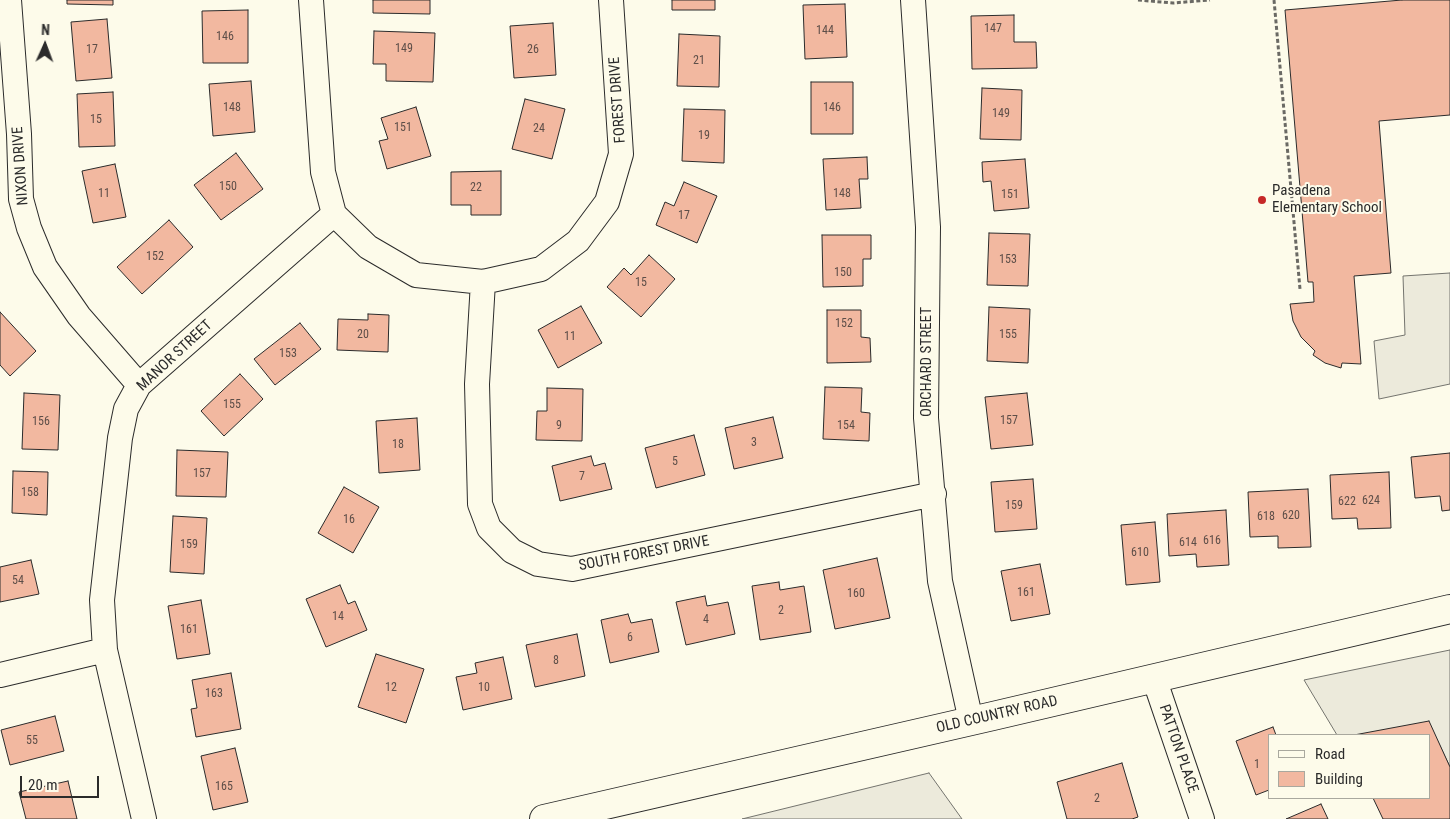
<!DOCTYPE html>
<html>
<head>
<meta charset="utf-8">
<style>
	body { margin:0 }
	#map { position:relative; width:1450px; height:819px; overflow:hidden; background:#fdfbea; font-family:"Roboto Condensed",sans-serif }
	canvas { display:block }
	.legend { position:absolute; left:1268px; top:734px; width:162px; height:65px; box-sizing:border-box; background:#fdfbea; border:1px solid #a9a89e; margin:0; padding:6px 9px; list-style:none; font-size:15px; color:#2b2b2b }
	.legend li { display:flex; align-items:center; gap:10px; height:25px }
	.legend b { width:25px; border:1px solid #a9a89e }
	.north { position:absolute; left:20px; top:20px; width:50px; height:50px; -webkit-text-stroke:4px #fdfbea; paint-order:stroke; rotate:2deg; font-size:14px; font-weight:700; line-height:20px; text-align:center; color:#2b2b2b }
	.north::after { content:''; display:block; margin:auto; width:18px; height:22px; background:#2b2b2b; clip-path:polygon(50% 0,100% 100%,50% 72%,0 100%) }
	.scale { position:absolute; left:20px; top:776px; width:79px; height:22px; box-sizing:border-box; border:2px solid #2b2b2b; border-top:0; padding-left:6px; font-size:15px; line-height:18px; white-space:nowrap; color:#2b2b2b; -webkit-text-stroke:4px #fdfbea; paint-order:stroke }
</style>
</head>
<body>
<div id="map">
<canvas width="1450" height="819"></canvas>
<ul class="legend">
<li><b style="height:6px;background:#fdfbea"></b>Road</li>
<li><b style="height:14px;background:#f2b8a0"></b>Building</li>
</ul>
<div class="north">N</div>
<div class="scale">20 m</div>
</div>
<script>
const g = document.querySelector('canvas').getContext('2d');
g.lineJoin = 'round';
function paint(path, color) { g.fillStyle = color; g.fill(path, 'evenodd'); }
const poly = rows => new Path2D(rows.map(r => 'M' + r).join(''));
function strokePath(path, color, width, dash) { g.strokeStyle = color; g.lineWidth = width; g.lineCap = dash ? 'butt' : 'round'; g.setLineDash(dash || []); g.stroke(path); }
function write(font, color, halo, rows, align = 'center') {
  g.font = font + ' "Roboto Condensed",sans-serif'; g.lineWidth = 4; g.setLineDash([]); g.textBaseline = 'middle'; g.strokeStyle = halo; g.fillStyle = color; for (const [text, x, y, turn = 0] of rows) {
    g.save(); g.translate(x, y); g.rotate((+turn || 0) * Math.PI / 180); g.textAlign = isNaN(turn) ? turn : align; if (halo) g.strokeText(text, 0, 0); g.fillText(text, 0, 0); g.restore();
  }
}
const parking = poly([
	[1450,273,1450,384,1379,399,1374,341,1405,335,1403,276,1450,273],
	[1450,650,1450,767,1430,725,1358,735,1337,735,1304,680,1450,650],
	[929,773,962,819,742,819,929,773]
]);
paint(parking, '#eceadb');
strokePath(parking, '#74746e', 1);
const building = poly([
	[67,0,113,0,113,5,67,4,67,0],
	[373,0,430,0,430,14,373,13,373,0],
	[672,0,715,0,715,10,672,10,672,0],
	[1402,0,1450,0,1450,115,1379,121,1391,273,1354,276,1361,364,1342,363,1341,368,1325,363,1313,355,1315,351,1301,337,1293,321,1290,304,1314,302,1313,282,1308,282,1285,10,1402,0],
	[845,4,847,57,805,59,803,5,845,4],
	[248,10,248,63,203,63,202,11,248,10],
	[1014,15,1014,42,1036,42,1037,68,972,69,971,16,1014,15],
	[107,19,112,78,76,81,71,22,107,19],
	[553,23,556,75,514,78,510,26,553,23],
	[374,31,435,33,433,82,386,81,386,64,373,64,374,31],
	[679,34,720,36,719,87,677,86,679,34],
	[251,81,255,132,213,136,209,84,251,81],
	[811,82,853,82,853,134,811,134,811,82],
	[982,88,1022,90,1021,140,980,139,982,88],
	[113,92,115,146,79,147,77,94,113,92],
	[525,99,565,109,552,159,512,149,525,99],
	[416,107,431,156,387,169,379,141,388,139,381,118,416,107],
	[684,109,725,110,724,163,682,161,684,109],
	[236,153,263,189,221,220,194,185,236,153],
	[867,157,868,179,859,179,861,208,826,210,823,159,867,157],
	[1025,159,1029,208,994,211,991,181,983,182,982,162,1025,159],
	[115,164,126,217,93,223,82,171,115,164],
	[501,171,501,215,471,215,471,205,451,205,451,172,501,171],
	[684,182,717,196,697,243,656,225,665,202,674,206,684,182],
	[169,220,193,247,142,294,117,267,169,220],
	[989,233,1030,234,1028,286,987,285,989,233],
	[822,235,871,235,871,259,863,259,863,286,823,287,822,235],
	[649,255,675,279,641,317,607,287,624,268,631,275,649,255],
	[581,306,602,343,558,368,538,330,581,306],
	[989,307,1030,309,1028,363,987,361,989,307],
	[827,310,861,310,861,337,870,338,871,362,827,363,827,310],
	[0,312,36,351,10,376,0,365,0,312],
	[368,314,389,315,388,352,337,350,338,319,368,320,368,314],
	[300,323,321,349,275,385,254,359,300,323],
	[240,374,263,399,224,436,201,411,240,374],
	[825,387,862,388,861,412,870,413,869,441,823,439,825,387],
	[547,388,583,389,582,441,536,440,537,411,547,411,547,388],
	[24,393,60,395,58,450,22,449,24,393],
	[1027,393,1033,445,991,449,985,397,1027,393],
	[773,417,783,458,734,469,725,428,773,417],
	[417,418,420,470,379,473,376,421,417,418],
	[694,435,705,475,656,488,645,448,694,435],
	[177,450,228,452,226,497,176,496,177,450],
	[1450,453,1450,510,1442,511,1440,496,1415,498,1411,457,1450,453],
	[591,456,594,466,605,463,612,489,560,501,552,466,591,456],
	[13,471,48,472,47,515,12,513,13,471],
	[1389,472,1391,528,1358,529,1357,518,1332,519,1330,475,1389,472],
	[1033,479,1037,529,995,532,991,482,1033,479],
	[344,487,379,507,353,553,318,533,344,487],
	[1308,489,1311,547,1278,548,1278,536,1250,537,1248,492,1308,489],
	[1226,510,1229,565,1197,567,1196,554,1169,556,1167,514,1226,510],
	[173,516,207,518,204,574,170,572,173,516],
	[1155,522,1160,582,1126,585,1121,525,1155,522],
	[877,558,890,618,835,629,823,570,877,558],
	[31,560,39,594,0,602,0,567,31,560],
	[1040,564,1050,614,1011,621,1001,571,1040,564],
	[779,582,780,590,804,586,811,632,760,640,752,586,779,582],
	[340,585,348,604,355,601,367,630,326,647,306,599,340,585],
	[705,596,707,606,728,602,735,634,686,645,676,602,705,596],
	[201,600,210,654,177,659,168,606,201,600],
	[628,614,631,623,652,619,659,652,610,663,601,620,628,614],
	[577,634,585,676,535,687,526,645,577,634],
	[376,654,424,669,406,723,358,707,376,654],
	[503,657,512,699,463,710,456,677,477,673,475,663,503,657],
	[231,673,241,729,196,737,191,709,197,708,192,680,231,673],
	[55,716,64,751,10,765,1,730,55,716],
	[1429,721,1450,767,1450,819,1383,819,1373,798,1429,798,1429,735,1354,735,1429,721],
	[1273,727,1276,735,1269,735,1269,790,1256,795,1236,741,1273,727],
	[235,748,248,802,213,810,201,756,235,748],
	[1122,763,1138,817,1132,819,1067,819,1057,782,1122,763],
	[68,781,77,819,26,819,19,792,68,781],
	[1321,804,1328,819,1286,819,1321,804]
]);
paint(building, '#f2b8a0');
strokePath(building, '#2b2b2b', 1);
const minor = poly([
	[9,0,19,134,21,199,29,228,45,267,79,316,139,385],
	[913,0,928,227,926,418,940,581,971,721],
	[334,214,368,247,416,275,483,282,541,269,578,241,607,202,621,154,611,0],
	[483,282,477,384,480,504,489,528,512,551,538,564,572,569,934,494],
	[0,675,105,650],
	[1154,678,1202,819],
	[144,819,105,650,102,600,120,438,126,409,139,385,334,214,323,172,311,0]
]);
const primary = poly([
	[544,819,993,716,1450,609]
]);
strokePath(minor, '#2b2b2b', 26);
strokePath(primary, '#2b2b2b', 30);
strokePath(poly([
	[1138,0,1173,3,1210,0],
	[1274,0,1300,289]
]), '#6a6964', 3, [4, 2.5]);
strokePath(minor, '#fdfbea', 24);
strokePath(primary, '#fdfbea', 28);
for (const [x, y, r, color] of [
	[1262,200,5,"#c62828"]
]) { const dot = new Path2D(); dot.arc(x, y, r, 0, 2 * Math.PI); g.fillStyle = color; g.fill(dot); strokePath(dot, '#fdfbea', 2); }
write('12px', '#5d4e48', null, [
	["147",993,29],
	["144",825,31],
	["146",225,37],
	["149",404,49],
	["17",92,50],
	["26",533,50],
	["21",699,61],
	["148",232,108],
	["146",832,108],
	["149",1001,114],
	["15",96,120],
	["151",403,128],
	["24",539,129],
	["19",704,136],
	["150",228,187],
	["22",476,188],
	["11",104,194],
	["148",842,194],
	["151",1010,195],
	["17",684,216],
	["152",155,257],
	["153",1008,260],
	["150",843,273],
	["15",641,283],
	["152",844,324],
	["20",363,335],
	["155",1008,335],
	["11",570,337],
	["153",288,354],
	["155",232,405],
	["157",1009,421],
	["156",41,422],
	["9",559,426],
	["154",846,426],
	["3",754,443],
	["18",398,445],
	["5",675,462],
	["157",202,474],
	["7",582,477],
	["158",30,493],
	["624",1371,501],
	["622",1347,502],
	["159",1014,506],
	["620",1291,516],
	["618",1266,517],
	["16",349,520],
	["616",1212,541],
	["614",1188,543],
	["159",189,545],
	["610",1140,553],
	["54",18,581],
	["161",1026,593],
	["160",856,594],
	["2",781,611],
	["14",338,617],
	["4",706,620],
	["161",189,630],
	["6",630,638],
	["8",556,661],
	["12",391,688],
	["10",484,688],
	["163",214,694],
	["55",32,741],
	["1",1257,765],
	["165",224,787],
	["2",1097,799]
]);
write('15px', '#2b2b2b', '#fdfbea', [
	["FOREST DRIVE",618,100,-94],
	["NIXON DRIVE",21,166,-94],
	["MANOR STREET",175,356,-43],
	["ORCHARD STREET",927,362,-90],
	["SOUTH FOREST DRIVE",644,554,-11],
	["OLD COUNTRY ROAD",997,715,-13],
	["PATTON PLACE",1178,749,71]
]);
write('15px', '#2b2b2b', '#fdfbea', [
	["Pasadena",1272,191],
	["Elementary School",1272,208]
], 'left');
</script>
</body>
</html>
